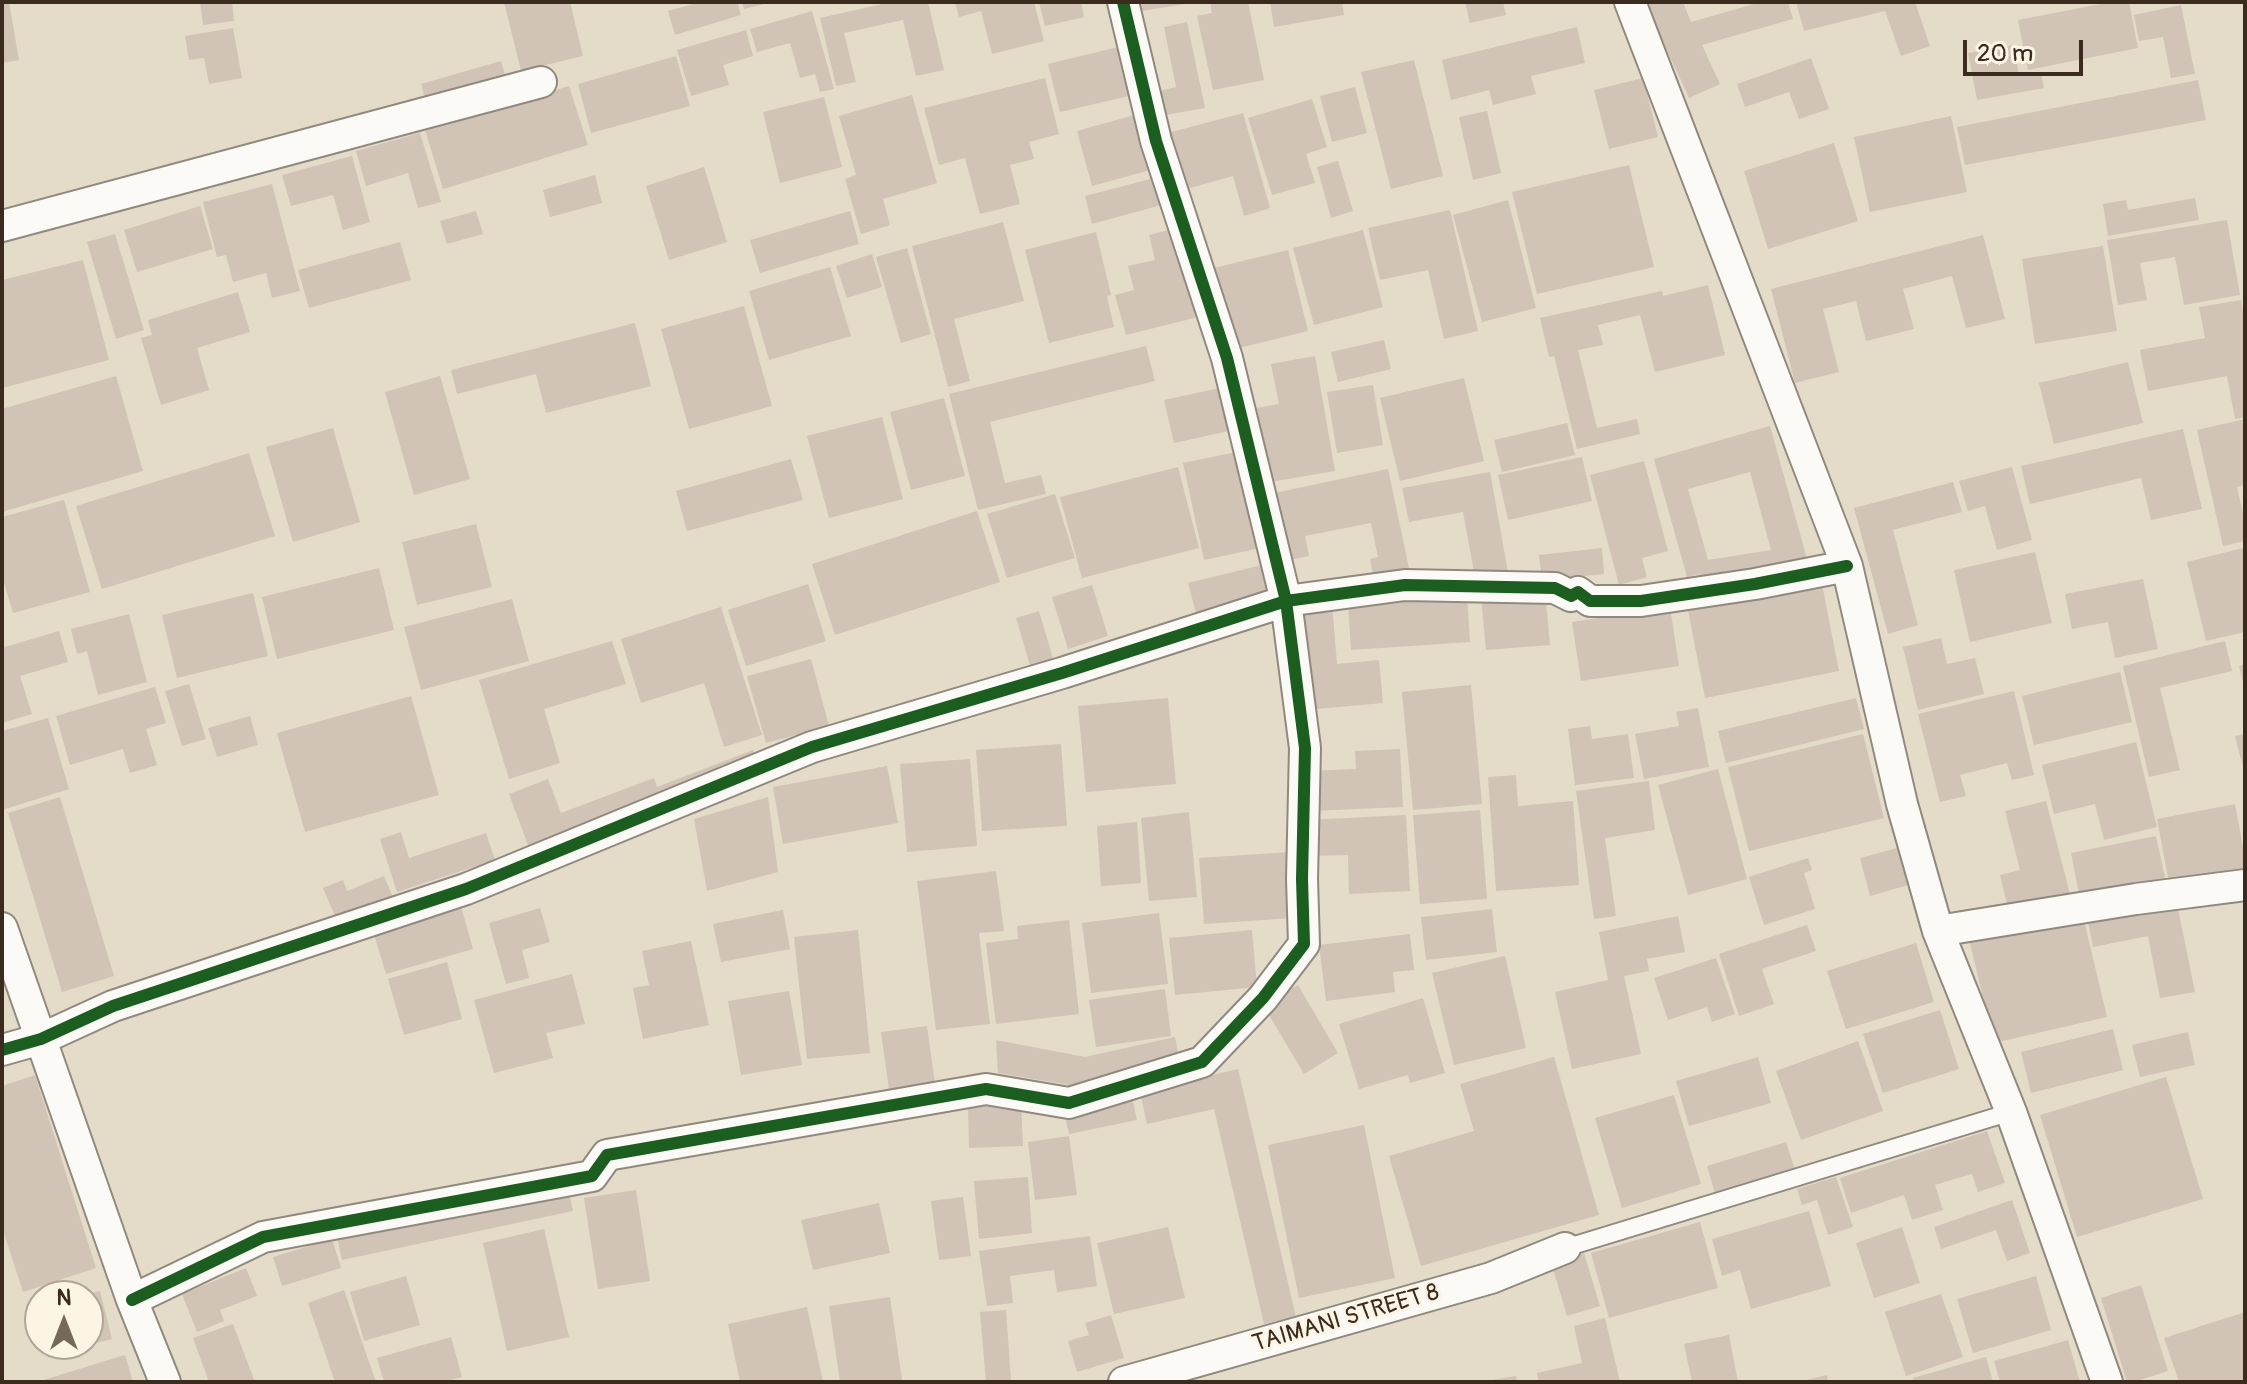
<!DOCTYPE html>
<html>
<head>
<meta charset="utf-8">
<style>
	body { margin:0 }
	#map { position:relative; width:2247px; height:1384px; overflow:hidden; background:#e4dbc9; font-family:Pangolin,sans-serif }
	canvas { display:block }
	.frame { position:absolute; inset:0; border:4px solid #3b2a1e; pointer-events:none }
	.north { position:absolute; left:24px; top:1280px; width:80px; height:80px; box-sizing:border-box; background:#fcf5e5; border:2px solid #afa495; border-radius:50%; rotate:0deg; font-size:22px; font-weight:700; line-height:32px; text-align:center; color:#3b2a1e }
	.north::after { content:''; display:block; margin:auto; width:28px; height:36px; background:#76685a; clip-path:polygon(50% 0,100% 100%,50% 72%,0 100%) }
	.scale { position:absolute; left:1963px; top:40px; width:120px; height:36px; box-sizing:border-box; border:4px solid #3b2a1e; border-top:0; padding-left:10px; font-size:24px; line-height:28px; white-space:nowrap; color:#3b2a1e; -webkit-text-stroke:6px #fcf5e5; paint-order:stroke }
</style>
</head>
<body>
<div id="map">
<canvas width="2247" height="1384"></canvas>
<div class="frame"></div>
<div class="north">N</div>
<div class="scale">20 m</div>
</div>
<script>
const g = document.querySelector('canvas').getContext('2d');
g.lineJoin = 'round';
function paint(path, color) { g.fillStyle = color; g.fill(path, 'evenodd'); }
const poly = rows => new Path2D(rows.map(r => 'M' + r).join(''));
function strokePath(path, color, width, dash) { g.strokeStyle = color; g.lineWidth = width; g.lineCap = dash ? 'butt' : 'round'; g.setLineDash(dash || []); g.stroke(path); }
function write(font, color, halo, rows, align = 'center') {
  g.font = font + ' Pangolin,sans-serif'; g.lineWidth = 6; g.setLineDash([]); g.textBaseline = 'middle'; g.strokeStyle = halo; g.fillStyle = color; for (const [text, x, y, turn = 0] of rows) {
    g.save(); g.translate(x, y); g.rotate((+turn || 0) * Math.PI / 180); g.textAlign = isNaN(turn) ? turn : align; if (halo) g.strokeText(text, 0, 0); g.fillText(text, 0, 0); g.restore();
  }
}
paint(poly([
	[2,2,9,2,19,60,2,63],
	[200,2,232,2,234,21,203,25],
	[504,2,570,2,583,56,521,71],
	[700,2,737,2,741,15,675,35,668,11],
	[742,2,768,2,768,3,744,9],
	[891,2,928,2,944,70,916,76,903,20,844,33,856,82,836,86,820,18],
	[955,2,1034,2,1044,41,992,54,981,11,959,17],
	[1039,2,1081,2,1084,17,1045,26],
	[1141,2,1184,2,1185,4,1142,11],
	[1210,2,1248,2,1264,80,1213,90,1197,16,1212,13],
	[1270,2,1342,2,1344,15,1274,27],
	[1465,2,1503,2,1506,15,1470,23],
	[1645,2,1683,2,1691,22,1761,2,1788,2,1793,19,1702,45,1720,84,1689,98],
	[1796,2,1915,2,1930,46,1901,56,1885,11,1804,31],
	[2111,2,2129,2,2138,48,2028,70,2018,20],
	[2181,5,2195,74,2171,78,2163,37,2139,41,2134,15],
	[812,11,834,89,820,92,815,74,800,78,790,43,757,52,750,29],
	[1187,22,1205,108,1160,116,1155,92,1176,87,1164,27],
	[1577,27,1585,63,1531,76,1536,94,1493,105,1489,90,1451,100,1442,60],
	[233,28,242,78,209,84,204,58,189,60,185,36],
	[746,30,753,56,723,65,729,85,691,96,677,50],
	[2014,45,2019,76,2041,72,2044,88,1977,100,1968,53],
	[1118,47,1129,96,1060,112,1048,64],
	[676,56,690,106,591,133,578,84],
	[1811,58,1829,109,1799,119,1789,92,1745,107,1737,84],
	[1414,60,1443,176,1391,189,1361,72],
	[501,61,507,82,427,106,421,84],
	[1045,78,1059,134,1029,142,1034,159,1010,165,1020,204,980,214,965,158,939,165,924,108],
	[1643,78,1658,137,1609,149,1594,90],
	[2198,80,2206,120,1965,165,1957,127],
	[569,86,588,145,443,189,425,130],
	[1355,87,1367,133,1332,142,1320,96],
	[912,95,937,183,883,199,890,225,861,234,845,179,856,175,839,116],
	[824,97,842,167,780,183,763,112],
	[1312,99,1327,147,1306,154,1315,183,1272,195,1248,118],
	[1487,111,1501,173,1473,180,1459,117],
	[1243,113,1270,208,1244,216,1233,176,1183,190,1168,133],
	[1138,114,1154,169,1092,186,1077,131],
	[1951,116,1967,192,1870,212,1854,137],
	[420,133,441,202,418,208,408,173,366,186,356,151],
	[1834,143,1858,221,1768,249,1744,171],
	[352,156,370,222,343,230,333,195,291,206,282,175],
	[1338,161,1353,211,1331,218,1317,167],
	[1629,165,1654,267,1537,294,1512,192],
	[704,167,727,242,669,260,646,186],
	[595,175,602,203,550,217,543,190],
	[1158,177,1165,204,1092,224,1085,196],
	[272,184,300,291,272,298,266,273,233,282,226,255,217,257,203,202],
	[2195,198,2199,220,2108,236,2103,204,2126,200,2128,210],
	[1508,200,1536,308,1482,322,1453,215],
	[200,206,213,249,137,272,124,230],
	[1450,210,1478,331,1444,339,1428,270,1380,280,1368,228],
	[476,211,483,234,447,244,440,221],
	[850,211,859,244,760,273,750,240],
	[2227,220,2240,295,2184,305,2175,257,2140,263,2147,300,2118,305,2107,240],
	[1003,222,1024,301,954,319,970,381,948,387,912,246],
	[1176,228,1198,317,1126,335,1115,295,1134,290,1128,266,1155,260,1149,235],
	[1363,230,1383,307,1314,325,1293,248],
	[1096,232,1111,295,1107,296,1114,327,1049,343,1025,250],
	[115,234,144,330,116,339,87,242],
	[1983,235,2005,319,1966,328,1952,276,1903,289,1914,329,1866,341,1856,301,1823,309,1839,372,1795,383,1771,289],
	[400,242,411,280,309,308,298,270],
	[2103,246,2117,331,2035,344,2022,259],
	[907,248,931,334,901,343,876,257],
	[1288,250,1308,331,1235,349,1214,268],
	[872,254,882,287,847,298,836,266],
	[83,260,109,360,2,388,2,280],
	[830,267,851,336,769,360,749,291],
	[1708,285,1725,355,1655,372,1640,315,1598,325,1603,345,1578,350,1597,428,1637,419,1640,434,1577,449,1554,356,1549,357,1540,318,1662,291,1663,296],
	[238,292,250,332,197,348,209,390,161,405,141,338,152,335,148,320],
	[2241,300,2245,323,2245,417,2235,419,2227,376,2148,391,2140,350,2205,338,2199,307],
	[744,306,772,406,689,429,661,329],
	[635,323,651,386,546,413,536,374,457,394,451,370],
	[1384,340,1391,369,1338,382,1331,352],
	[1146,346,1155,381,990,422,1005,483,1041,475,1046,494,978,510,949,394],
	[1315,356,1335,471,1264,483,1251,409,1279,404,1271,364],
	[2128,362,2143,423,2054,444,2039,383],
	[116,376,143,471,2,512,2,409],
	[440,376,470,479,414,495,385,392],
	[1464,378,1484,461,1400,481,1380,398],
	[1373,385,1383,445,1337,453,1327,392],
	[1229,386,1238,429,1174,443,1164,400],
	[944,398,965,476,911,490,890,412],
	[882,417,903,499,829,518,807,436],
	[2245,419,2245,485,2237,487,2245,523,2245,541,2223,546,2197,430],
	[1567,423,1575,455,1502,472,1494,440],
	[1770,426,1809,566,1701,585,1700,574,1687,577,1654,459],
	[1750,472,1771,550,1708,560,1688,489],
	[333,428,360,522,293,542,266,447],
	[2183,429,2202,509,2151,520,2141,478,2030,504,2021,466],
	[1241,451,1261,548,1204,560,1183,463],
	[249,453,275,536,102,589,76,506],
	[1582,457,1592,501,1508,520,1498,475],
	[791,459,803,500,687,531,676,491],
	[1644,461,1668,551,1642,558,1647,577,1619,585,1590,475],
	[1178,467,1199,548,1082,578,1060,497],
	[2012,467,2032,540,1997,550,1985,506,1968,511,1959,481],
	[1388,469,1410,573,1374,580,1370,559,1378,557,1371,523,1305,536,1309,556,1280,562,1265,495],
	[1490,472,1508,572,1475,577,1463,512,1409,522,1402,488],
	[1953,482,1962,512,1893,530,1918,625,1888,634,1854,508],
	[1055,494,1075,558,1007,578,987,514],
	[64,500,90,592,13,613,2,576,2,517],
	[977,511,1000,582,835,635,812,564],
	[476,524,492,587,417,605,402,542],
	[1602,548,1604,574,1542,580,1539,555],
	[2243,548,2245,632,2206,641,2187,562],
	[2035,552,2052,623,1970,642,1954,570],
	[1266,564,1274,593,1196,613,1188,583],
	[379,568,394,630,277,659,262,597],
	[1821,579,1839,671,1705,698,1687,605],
	[2143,579,2158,649,2115,658,2108,622,2072,629,2065,594],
	[808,584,826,641,746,666,728,610],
	[1092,585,1108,636,1068,649,1052,597],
	[1545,591,1550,645,1486,650,1481,597],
	[253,593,268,656,177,678,162,615],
	[1467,594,1470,642,1351,650,1348,603],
	[512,599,529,661,421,690,404,627],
	[1332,603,1337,664,1379,660,1383,703,1305,710,1296,607],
	[721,607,762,735,724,747,704,683,641,703,621,639],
	[1670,607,1679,666,1581,681,1572,622],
	[1039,611,1054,662,1031,669,1016,618],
	[129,614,147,682,98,695,87,651,77,654,71,629],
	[59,631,68,662,20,676,32,714,2,723,2,648],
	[1941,638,1947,664,1975,658,1984,694,1918,710,1903,647],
	[612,641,626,684,544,709,560,763,509,779,479,680],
	[2225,641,2232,671,2160,688,2180,770,2149,777,2123,666],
	[811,659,829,726,766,743,747,676],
	[2245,665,2245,686,2244,686,2239,666],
	[2120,672,2132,722,2034,745,2022,696],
	[189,684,206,739,182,746,165,691],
	[1471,685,1482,804,1413,810,1402,692],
	[155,687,166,723,146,729,157,765,130,773,123,749,70,765,56,716],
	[2014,691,2034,775,2012,780,2007,763,1960,775,1966,796,1940,802,1918,714],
	[411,696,439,795,305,832,277,733],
	[1168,698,1176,784,1086,792,1078,706],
	[1856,698,1864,729,1726,763,1718,731],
	[1698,708,1709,767,1644,779,1635,734,1679,726,1676,712],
	[250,716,258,745,217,757,208,728],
	[48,718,69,789,2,810,2,731],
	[1590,726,1592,739,1628,734,1634,778,1575,785,1568,729],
	[1863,734,1884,818,1749,851,1728,767],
	[2245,734,2245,771,2244,771,2235,736],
	[2136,742,2157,827,2104,840,2095,804,2054,814,2042,765],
	[1061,744,1067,826,982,831,976,750],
	[1400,749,1403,807,1312,811,1310,771,1356,769,1355,751],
	[753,750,760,767,531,853,509,794,548,779,561,813,654,778,657,787],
	[970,759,977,846,907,852,900,764],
	[887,766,898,823,783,844,773,787],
	[1718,769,1747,879,1688,895,1658,785],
	[1516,775,1518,806,1573,801,1579,885,1496,891,1488,777],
	[1649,781,1655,830,1605,838,1616,916,1594,919,1576,791],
	[60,797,114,976,62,992,8,813],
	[768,797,778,872,707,891,694,819],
	[2046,801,2071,898,2009,913,2000,875,2020,870,2005,811],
	[2235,804,2245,858,2245,873,2170,888,2157,819],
	[1480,810,1487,899,1420,904,1413,815],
	[1189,812,1197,897,1149,901,1141,818],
	[1406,815,1410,891,1349,894,1348,855,1308,856,1306,820],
	[1137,822,1141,883,1101,886,1097,826],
	[401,832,409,858,486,833,495,860,397,892,380,839],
	[2156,836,2167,887,2081,904,2071,853],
	[1897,848,1908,885,1870,896,1860,858],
	[1289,852,1293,918,1204,924,1199,858],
	[1808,858,1812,870,1804,873,1815,909,1764,925,1749,877],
	[996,871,1004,931,979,933,990,1024,936,1030,917,881],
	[384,876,394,900,338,923,323,888,343,880,347,891],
	[2176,899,2195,992,2160,998,2148,936,2093,947,2087,917],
	[460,903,473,949,386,974,372,928],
	[540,908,550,942,522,950,529,978,506,984,489,923],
	[1492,909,1497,952,1426,960,1421,917],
	[783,910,790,949,721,962,713,924],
	[1159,913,1168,984,1091,993,1082,923],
	[1678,916,1685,952,1647,959,1649,971,1624,976,1641,1054,1572,1069,1555,992,1608,980,1599,932],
	[2083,916,2107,1017,1994,1043,1970,943],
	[1069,920,1079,1014,996,1024,986,943,1018,939,1017,926],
	[1807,925,1816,951,1762,969,1774,1004,1739,1016,1719,954],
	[858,930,870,1053,807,1059,794,937],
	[1252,930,1257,987,1175,995,1169,938],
	[1410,934,1414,970,1393,972,1395,992,1326,1001,1319,945],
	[691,941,709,1025,643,1039,633,988,649,985,642,951],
	[1916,943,1934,1002,1846,1029,1827,971],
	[1505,956,1526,1048,1454,1065,1432,973],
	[1716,958,1735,1014,1712,1022,1707,1007,1668,1020,1654,978],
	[447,962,462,1019,404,1035,388,979],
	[572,974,585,1024,546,1033,553,1058,494,1073,474,1000],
	[1298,985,1338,1053,1304,1074,1263,1005],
	[1165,989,1171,1036,1096,1047,1089,1000],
	[789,991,802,1065,741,1075,728,1001],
	[1423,998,1445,1073,1410,1083,1408,1075,1359,1089,1339,1024],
	[1940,1010,1959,1069,1883,1093,1863,1034],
	[927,1026,936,1091,890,1097,881,1032],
	[2113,1029,2123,1070,2031,1093,2021,1052],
	[2188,1032,2195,1065,2140,1077,2132,1045],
	[1175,1037,1180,1063,1099,1090,998,1073,996,1040,1085,1057],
	[1858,1041,1883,1111,1801,1140,1776,1071],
	[1554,1057,1599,1215,1421,1266,1389,1156,1474,1131,1460,1084],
	[1758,1057,1771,1103,1689,1126,1676,1081],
	[1238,1069,1296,1317,1264,1324,1214,1109,1147,1124,1140,1092],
	[35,1075,96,1268,23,1292,2,1227,2,1086],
	[2166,1077,2203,1199,2077,1237,2040,1115],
	[1674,1095,1701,1184,1622,1208,1595,1118],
	[1132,1097,1137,1120,1069,1134,1064,1112],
	[1021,1105,1023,1146,969,1148,968,1107],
	[1364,1125,1395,1278,1299,1298,1268,1145],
	[1987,1131,2005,1183,1978,1192,1972,1174,1935,1185,1943,1210,1912,1220,1904,1195,1851,1213,1840,1178],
	[1069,1136,1077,1195,1035,1200,1028,1142],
	[1786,1142,1796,1173,1716,1197,1707,1166],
	[1028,1177,1032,1233,979,1239,974,1181],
	[1836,1177,1853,1227,1828,1235,1817,1200,1802,1205,1797,1189],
	[568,1188,573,1211,342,1260,337,1237],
	[636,1190,650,1281,598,1289,584,1198],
	[963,1197,971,1256,939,1260,931,1201],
	[2012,1200,2030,1253,2007,1261,1996,1230,1941,1249,1934,1227],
	[879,1203,890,1253,813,1270,801,1220],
	[1809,1211,1831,1286,1751,1309,1740,1270,1722,1276,1712,1239],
	[1700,1222,1718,1288,1609,1318,1591,1253],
	[1168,1227,1185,1298,1114,1314,1097,1243],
	[1902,1227,1920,1283,1874,1298,1856,1243],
	[544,1229,569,1337,507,1351,483,1243],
	[1090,1236,1097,1286,1057,1292,1054,1270,1010,1276,1013,1303,987,1306,979,1251],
	[332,1239,341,1268,282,1286,273,1257],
	[1584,1253,1600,1306,1567,1316,1551,1262],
	[246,1268,257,1296,220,1310,224,1321,197,1332,182,1294],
	[406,1276,420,1325,364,1341,350,1292],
	[2036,1276,2051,1330,1973,1353,1957,1299],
	[2141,1285,2168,1371,2134,1382,2127,1382,2101,1298],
	[344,1290,376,1382,335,1382,308,1303],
	[100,1291,112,1339,57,1353,55,1344,88,1344,88,1294],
	[1941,1294,1963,1357,1906,1376,1885,1312],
	[890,1297,902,1380,840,1382,829,1306],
	[807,1307,823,1382,740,1382,728,1324],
	[1006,1310,1011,1382,986,1382,980,1312],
	[2245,1312,2245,1380,2238,1382,2179,1382,2164,1338],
	[1111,1315,1124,1358,1077,1372,1068,1341,1089,1335,1085,1323],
	[1605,1318,1620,1382,1539,1382,1537,1373,1582,1363,1574,1326],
	[233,1324,255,1382,209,1382,193,1338],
	[1729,1335,1738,1382,1692,1382,1684,1344],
	[451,1337,462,1377,443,1382,384,1382,377,1358],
	[2068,1340,2080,1382,2000,1382,1994,1361],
	[125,1355,133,1382,40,1382,40,1381],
	[1986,1357,1993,1382,1914,1382,1913,1378],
	[1827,1375,1828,1382,1803,1382,1803,1381],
	[1516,1376,1517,1382,1492,1382,1492,1380]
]), '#d1c4b6');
const service = poly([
	[1565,1248,2011,1112]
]);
const minor = poly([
	[1630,2,1847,566,1902,804,1938,931,2011,1112,2107,1382],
	[2,226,541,82],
	[2,928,132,1300,165,1382],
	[1938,931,2136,899,2245,885],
	[2,1050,41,1039,113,1006,466,889,812,747,1062,673,1286,601,1405,585,1555,588,1571,596,1578,592,1590,601,1641,601,1755,584,1847,566],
	[132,1300,263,1237,592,1176,607,1155,986,1089,1069,1103,1202,1062,1263,998,1304,944,1302,879,1305,748,1286,601,1227,358,1156,141,1123,2],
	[1124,1382,1491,1278,1565,1248]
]);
strokePath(service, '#90897e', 20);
strokePath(minor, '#90897e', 34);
strokePath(service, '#fbfaf7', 16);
strokePath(minor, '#fbfaf7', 30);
strokePath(poly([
	[2,1050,41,1039,113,1006,466,889,812,747,1062,673,1286,601,1405,585,1555,588,1571,596,1578,592,1590,601,1641,601,1755,584,1847,566],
	[132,1300,263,1237,592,1176,607,1155,986,1089,1069,1103,1202,1062,1263,998,1304,944,1302,879,1305,748,1286,601,1227,358,1156,141,1123,2]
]), '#1b5e20', 12);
write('24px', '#3b2a1e', '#fcf5e5', [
	["TAIMANI STREET 8",1346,1319,-16]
]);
</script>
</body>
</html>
